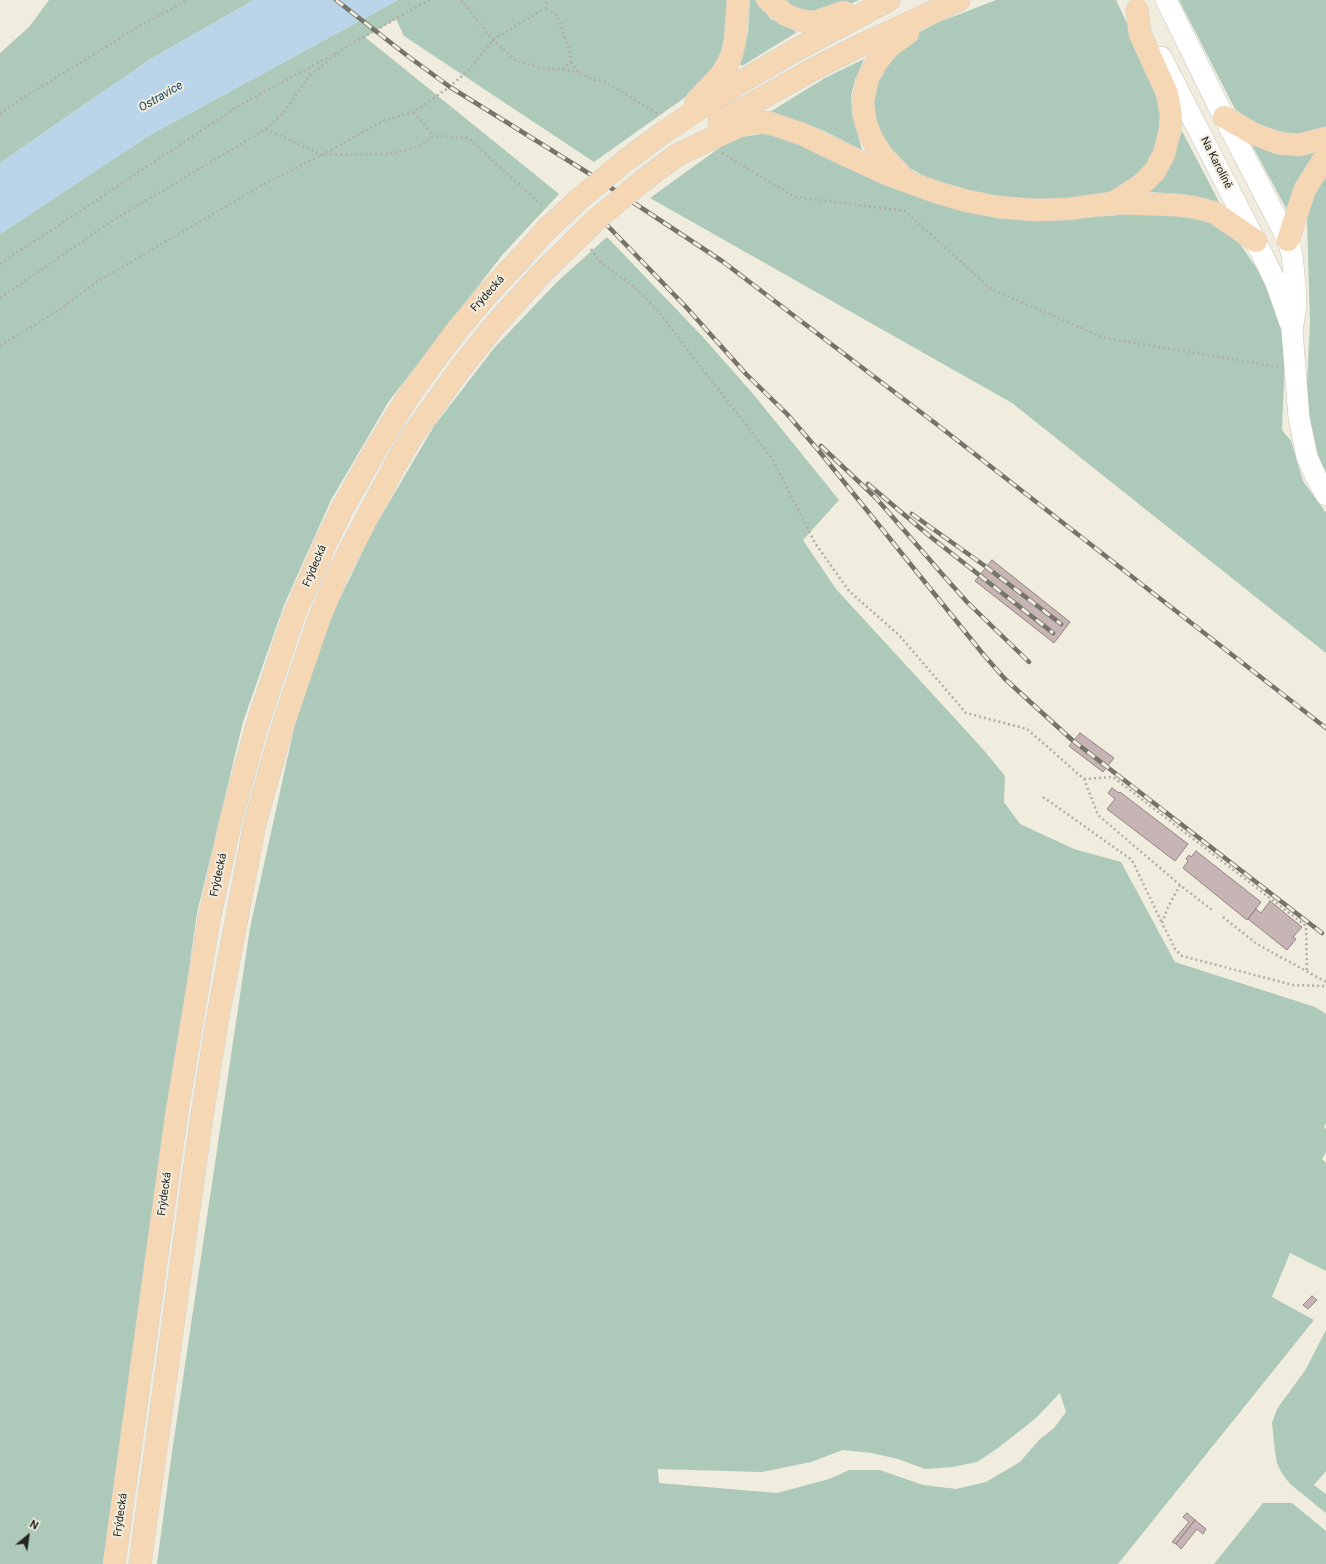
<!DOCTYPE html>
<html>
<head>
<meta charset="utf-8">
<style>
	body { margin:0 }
	#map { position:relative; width:1326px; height:1564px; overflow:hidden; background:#f0ecde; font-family:Roboto,sans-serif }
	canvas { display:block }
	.north { position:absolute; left:8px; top:1516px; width:40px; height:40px; -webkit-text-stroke:3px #f0ecde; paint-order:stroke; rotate:29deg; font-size:11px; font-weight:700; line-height:16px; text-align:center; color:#25241f }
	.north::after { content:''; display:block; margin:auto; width:14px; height:18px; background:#25241f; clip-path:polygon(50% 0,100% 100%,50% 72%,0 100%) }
</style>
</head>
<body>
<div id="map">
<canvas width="1326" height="1564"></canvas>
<div class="north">N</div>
</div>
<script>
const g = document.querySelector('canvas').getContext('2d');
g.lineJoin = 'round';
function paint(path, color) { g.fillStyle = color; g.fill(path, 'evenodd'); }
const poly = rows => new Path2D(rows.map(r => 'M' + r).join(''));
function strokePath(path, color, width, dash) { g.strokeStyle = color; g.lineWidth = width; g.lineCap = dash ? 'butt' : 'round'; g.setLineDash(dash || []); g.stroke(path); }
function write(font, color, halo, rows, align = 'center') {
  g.font = font + ' Roboto,sans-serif'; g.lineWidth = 4; g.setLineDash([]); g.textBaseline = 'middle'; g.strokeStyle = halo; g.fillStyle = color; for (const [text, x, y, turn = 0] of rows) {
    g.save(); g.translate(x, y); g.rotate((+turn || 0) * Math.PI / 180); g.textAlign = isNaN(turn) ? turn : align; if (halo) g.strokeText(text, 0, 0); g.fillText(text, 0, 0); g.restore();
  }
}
paint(poly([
	[49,0,254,0,149,60,0,163,0,53,29,27],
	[398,0,729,0,729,32,719,65,694,91,594,162,404,36,396,19,365,37,559,194,503,254,389,401,331,500,284,605,243,722,197,913,103,1564,0,1564,0,234,150,135],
	[750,0,755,0,771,19,797,32,742,66,740,64,748,33],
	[782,0,859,0,831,13,804,12],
	[996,0,1116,0,1162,97,1165,117,1153,158,1139,175,1124,186,1102,194,1070,198,1035,200,998,196,960,189,926,177,904,165,887,150,871,105,876,76,910,37,939,22],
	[1179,0,1326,0,1326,129,1309,134,1288,133,1258,126,1235,109],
	[864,59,855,80,851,96,852,114,862,150,822,130,807,124,765,115,825,78],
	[1182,131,1219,202,1200,197,1182,194,1150,192,1164,172,1174,153],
	[763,134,792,139,859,170,1070,219,1144,213,1183,212,1213,223,1240,244,1266,282,1280,324,1285,358,1282,430,1291,441,1303,481,1326,513,1326,653,1012,403,650,198,733,138],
	[1252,145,1277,152,1296,154,1315,152,1301,175,1287,210],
	[1326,175,1326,472,1319,459,1309,415,1307,384,1310,322,1307,221,1314,192],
	[607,237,702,336,754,395,839,500,803,540,836,589,982,748,1005,776,1004,802,1020,824,1074,849,1121,862,1175,962,1315,1007,1326,1014,1326,1123,1324,1127,1326,1129,1326,1152,1322,1159,1326,1163,1326,1271,1290,1253,1272,1297,1314,1320,1118,1564,157,1564,171,1459,250,928,294,728,328,623,374,528,434,426,495,347,557,282],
	[1060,1393,1066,1412,1054,1428,1039,1440,1020,1462,986,1482,956,1489,923,1485,880,1470,849,1470,829,1479,777,1493,659,1483,658,1469,762,1472,811,1462,843,1450,872,1453,898,1459,925,1469,952,1467,977,1462,998,1448,1036,1418],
	[1326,1330,1326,1471,1314,1485,1326,1494,1326,1513,1290,1484,1281,1472,1277,1463,1275,1451,1272,1423,1277,1409,1306,1369],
	[1263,1503,1292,1503,1326,1531,1326,1564,1214,1564]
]), '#adc9ba');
paint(poly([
	[254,0,398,0,150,135,0,234,0,163,149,60]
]), '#bad5e9');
const building = poly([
	[992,560,1070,622,1054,643,975,581,992,560],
	[1080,733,1114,758,1103,772,1069,746,1080,733],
	[1112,788,1119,793,1120,792,1188,844,1175,861,1107,809,1115,799,1108,793,1112,788],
	[1196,851,1261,902,1247,920,1183,868,1188,861,1186,859,1189,855,1191,857,1196,851],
	[1270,901,1302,927,1293,937,1296,939,1287,950,1248,919,1256,909,1261,913,1270,901],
	[1312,1296,1317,1300,1308,1309,1303,1305,1312,1296],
	[1187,1513,1195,1520,1176,1544,1172,1542,1189,1522,1183,1517,1187,1513],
	[1195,1520,1206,1529,1203,1534,1197,1529,1181,1549,1176,1544,1195,1520]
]);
paint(building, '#c6b5b4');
strokePath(building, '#938382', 1);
const minor = poly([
	[1166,0,1224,117,1288,240,1292,255,1295,284,1296,305,1292,330,1299,418,1307,457,1316,477,1326,495],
	[1161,57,1262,254,1276,283,1290,323]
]);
const major = poly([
	[768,0,786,15,803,21,815,22,844,12],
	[696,101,719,77,726,67,732,54,735,40,738,0],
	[1224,117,1254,134,1278,143,1299,145,1326,138],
	[719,122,816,68,861,45,959,0],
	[664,132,737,84,794,51,889,0],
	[677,155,737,127,756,122,770,123,802,134,839,152,889,175,936,192,967,201,998,207,1034,210,1068,209,1113,203,1174,205,1193,207,1215,213,1256,241],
	[904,178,882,155,871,137,865,120,863,101,868,78,878,60,890,46,908,33],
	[1113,203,1141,185,1155,171,1164,154,1170,130,1171,115,1167,93,1140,34,1137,10],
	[1288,240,1305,189,1326,156],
	[114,1564,176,1117,209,919,231,819,258,722,294,615,325,544,343,507,373,454,409,395,456,331,488,293,522,257],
	[140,1564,201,1122,217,1022,255,823,283,725,318,622,338,573,394,467,412,436,460,369,495,325,540,275]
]);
strokePath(minor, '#c7c4b6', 22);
strokePath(major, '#cfcfce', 23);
strokePath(poly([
	[461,0,493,40,516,61,547,69,562,69,571,62,570,53,561,26,556,14,545,8],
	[571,62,579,73,592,79,605,82,660,115],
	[563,69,579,73],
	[414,112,433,136],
	[0,114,23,98,138,27,188,0],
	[266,129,322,155,388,154,419,147,433,136,468,138,544,207],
	[722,153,795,197,905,211,991,289,1105,338,1279,367],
	[591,249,599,261,633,286,659,312,683,344,772,458,815,543,849,591,899,635,966,713,1027,729,1084,779,1098,815,1180,885,1212,910],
	[0,264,240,105,338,52],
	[0,298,115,219,266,129,283,113,309,76,346,47,429,0],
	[0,346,56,312,95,283,266,183,322,155,385,120,414,112,448,88,469,70,493,40,545,8,547,0],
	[1084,779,1113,777,1306,926,1307,971],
	[1043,797,1132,860,1162,923],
	[1180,885,1168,907,1162,923,1175,949,1182,956,1293,985,1326,986],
	[1223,917,1257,944,1326,982]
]), '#b1aea3', 2.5, [2, 3]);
strokePath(minor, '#fff', 21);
strokePath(major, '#f6d7b4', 22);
const rail = poly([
	[336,0,409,57,450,87,593,176,722,261,935,423,1326,728],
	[603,221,686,307,746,374,787,414,819,451,983,654,1005,679,1071,739,1322,933],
	[821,446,876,498,943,575,967,602,1029,662],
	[868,484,927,534,1053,633],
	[912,514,985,566,1061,624]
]);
strokePath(rail, '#75736a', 4.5);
strokePath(rail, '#f0ecde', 3, [9]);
const majorBridge = poly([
	[522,257,545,231,578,200,625,161,664,132],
	[540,275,598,218,644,180,677,155]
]);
strokePath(majorBridge, '#cfcfce', 23, []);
strokePath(majorBridge, '#f6d7b4', 22);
write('11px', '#25241f', '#f0ecde', [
	["Na Karolíně",1216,163,63],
	["Frýdecká",488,294,-48],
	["Frýdecká",315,566,-67],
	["Frýdecká",219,875,-78],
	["Frýdecká",165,1194,-82],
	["Frýdecká",121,1515,-82]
]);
write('italic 12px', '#184664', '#f0ecde', [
	["Ostravice",161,97,-30]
]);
</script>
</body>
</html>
